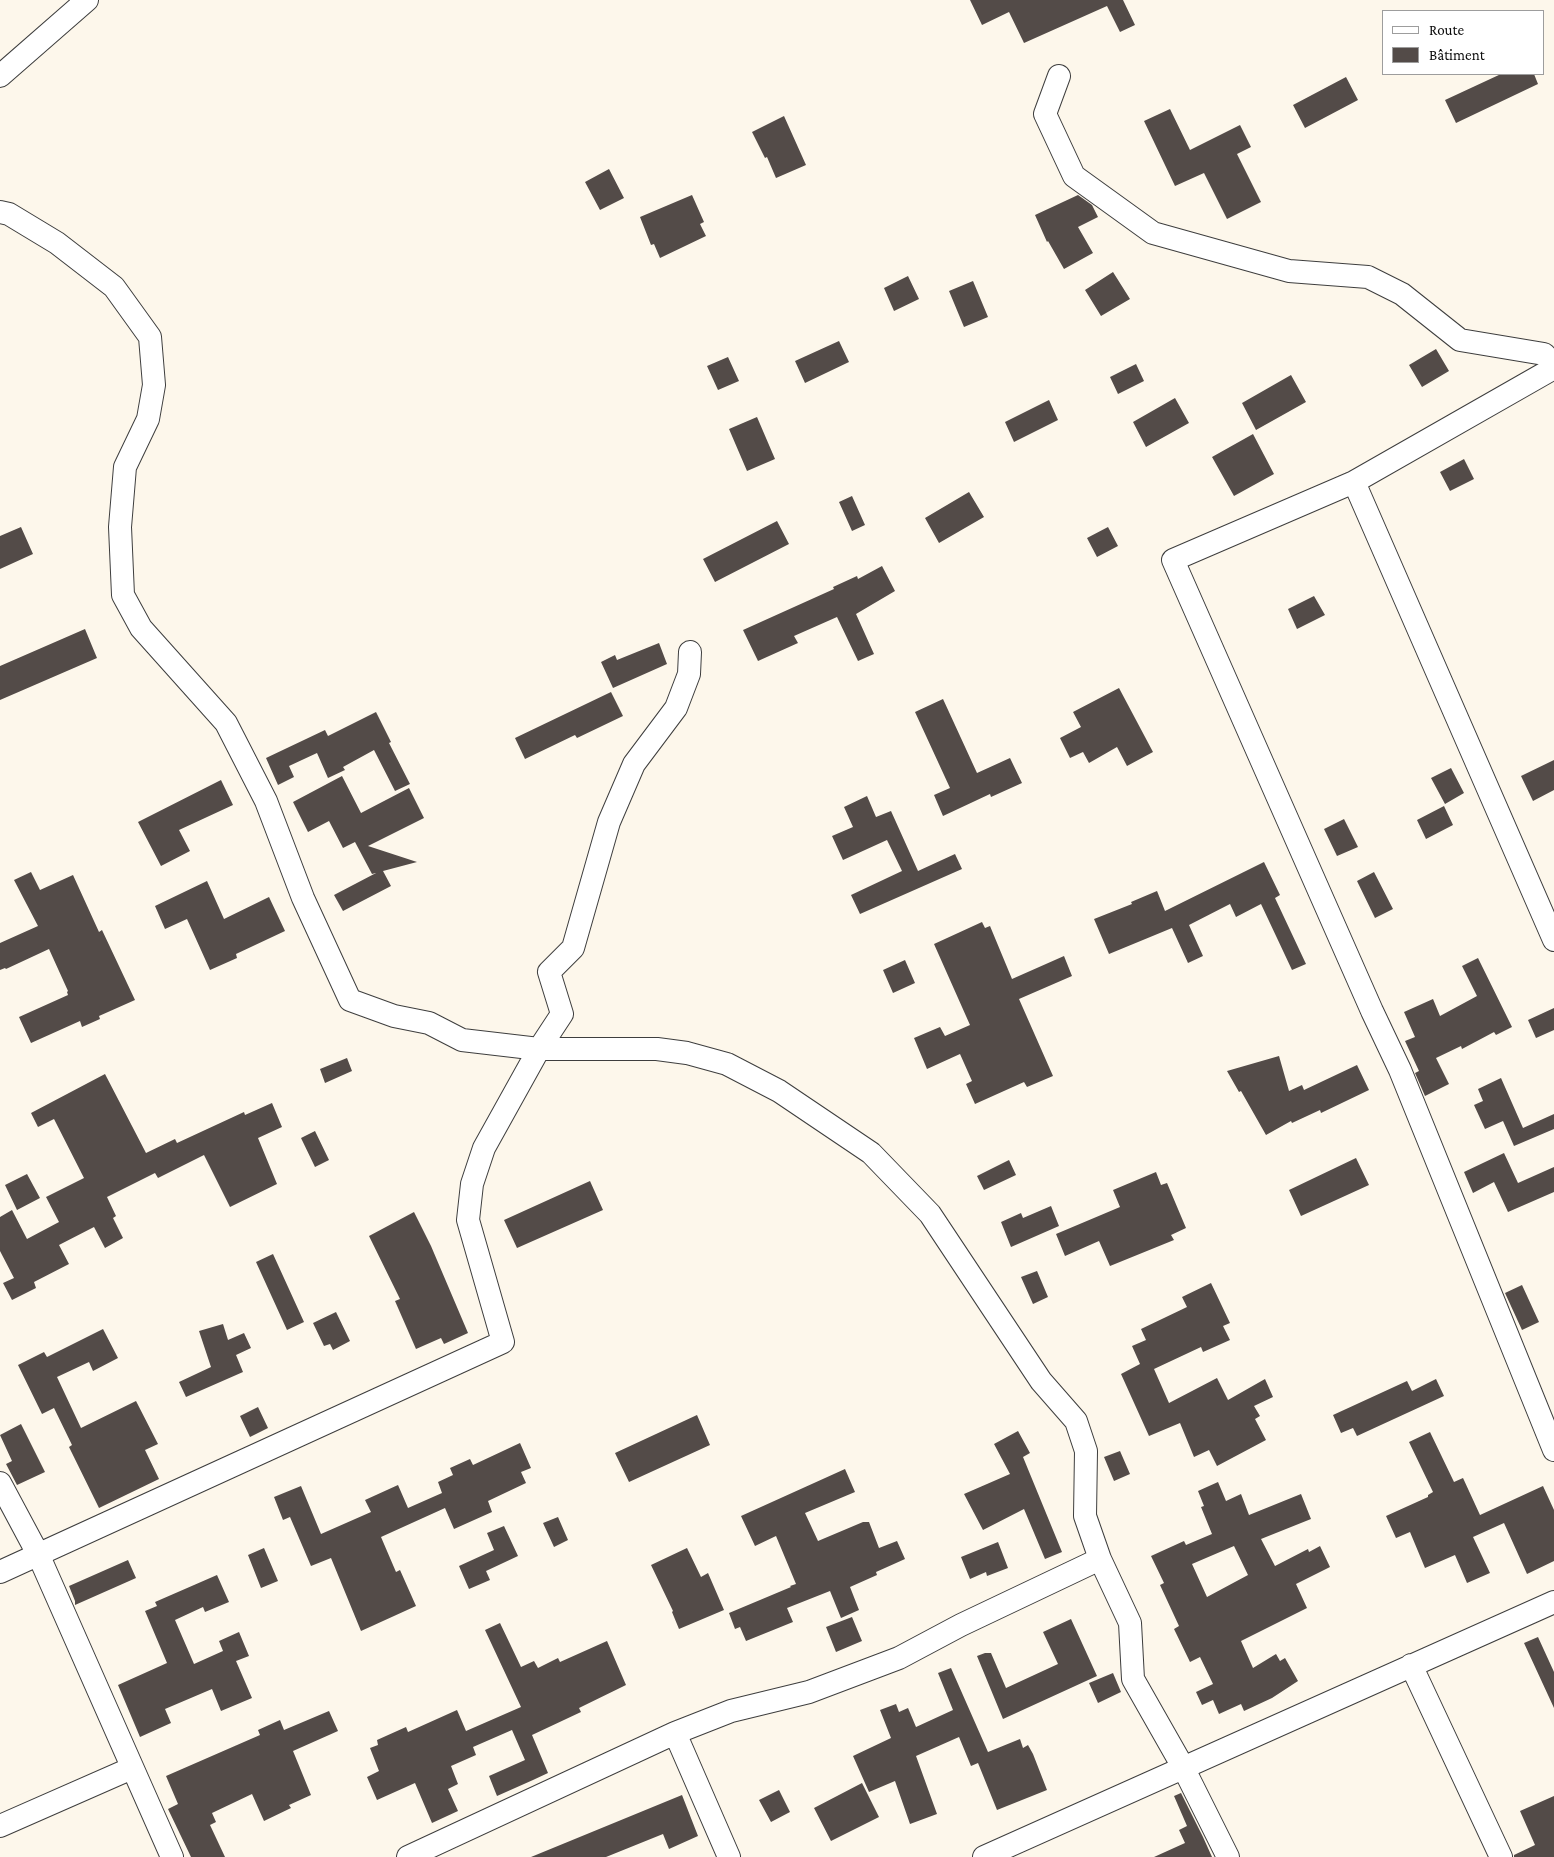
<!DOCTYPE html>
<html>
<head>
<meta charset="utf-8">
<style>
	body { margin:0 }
	#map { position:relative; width:1554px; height:1857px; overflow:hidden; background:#fdf7eb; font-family:"Crimson Pro",serif }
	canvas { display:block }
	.legend { position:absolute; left:1382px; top:10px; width:162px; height:65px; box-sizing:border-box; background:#fff; border:1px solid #9d9d9d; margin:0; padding:6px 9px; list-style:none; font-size:15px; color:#0b0b0b }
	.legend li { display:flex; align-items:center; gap:10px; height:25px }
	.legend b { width:25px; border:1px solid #9d9d9d }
</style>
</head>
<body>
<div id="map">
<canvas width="1554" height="1857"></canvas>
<ul class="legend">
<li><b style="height:6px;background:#fff"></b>Route</li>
<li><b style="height:14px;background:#534b48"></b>Bâtiment</li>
</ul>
</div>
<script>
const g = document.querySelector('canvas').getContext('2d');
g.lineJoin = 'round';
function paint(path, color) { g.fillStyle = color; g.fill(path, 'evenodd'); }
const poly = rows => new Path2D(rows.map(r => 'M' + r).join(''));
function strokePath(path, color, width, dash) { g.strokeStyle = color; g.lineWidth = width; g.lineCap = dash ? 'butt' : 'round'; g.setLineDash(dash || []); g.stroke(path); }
paint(poly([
	[970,0,1123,0,1135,25,1120,32,1107,6,1024,43,1009,12,982,25],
	[1501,74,1534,74,1538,84,1456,123,1445,100],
	[1346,77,1358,100,1305,128,1293,105],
	[1170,109,1190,150,1240,125,1251,147,1237,154,1261,202,1227,219,1204,173,1175,186,1144,121],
	[784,116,806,165,776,178,767,157,765,158,752,132],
	[609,169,624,198,600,210,585,182],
	[692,195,704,222,700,224,706,236,660,258,654,244,651,245,640,217],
	[1078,195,1092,205,1098,217,1078,227,1093,253,1064,269,1048,241,1047,242,1035,215],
	[1113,272,1130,299,1101,316,1085,290],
	[908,276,919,299,894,311,884,288],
	[973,281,988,317,964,327,949,291],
	[839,341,849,362,805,383,795,361],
	[1436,349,1449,371,1422,387,1409,365],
	[728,357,739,381,718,390,707,366],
	[1136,364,1144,381,1118,394,1110,377],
	[1291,375,1306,402,1256,430,1242,403],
	[1175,398,1189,423,1146,447,1133,422],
	[1049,400,1058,420,1014,442,1005,422],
	[757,417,775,459,747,471,729,429],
	[1253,434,1274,474,1234,496,1212,457],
	[1464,459,1474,479,1450,491,1440,472],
	[969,492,984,517,939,543,925,518],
	[852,496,865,525,852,531,839,502],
	[777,521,789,544,715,582,703,559],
	[21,527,33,554,0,569,0,536],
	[1108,527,1118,546,1097,557,1087,538],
	[882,566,895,591,856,614,874,654,858,661,837,617,794,636,798,643,758,661,743,630,834,589,833,587,857,576,858,579],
	[1314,596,1325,615,1297,629,1288,609],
	[85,629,97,658,0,700,0,666],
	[659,643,667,664,613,688,601,662,615,655,617,660],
	[1119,688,1153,752,1127,766,1117,747,1089,763,1083,752,1070,758,1060,738,1081,727,1073,712],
	[611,692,623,716,577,738,575,735,525,759,515,738],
	[943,699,977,773,1010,758,1022,783,991,797,990,794,943,816,934,795,950,788,915,712],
	[376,712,391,742,389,743,410,784,395,791,374,750,343,767,345,770,328,778,317,753,289,766,294,777,278,785,266,758,325,730,328,736],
	[1554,760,1554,790,1533,801,1521,776],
	[1451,768,1464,793,1445,804,1431,778],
	[342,776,361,813,409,788,424,818,368,846,417,862,383,871,391,886,343,911,334,895,376,873,372,874,355,842,343,848,329,821,308,832,293,802],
	[221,780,233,805,179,830,190,851,161,866,138,822],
	[867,796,876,817,891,811,918,871,955,854,962,869,860,914,851,895,902,871,887,840,843,860,832,836,853,827,844,807],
	[1444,806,1453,825,1426,839,1417,820],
	[1344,819,1358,847,1337,856,1324,829],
	[1264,862,1280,895,1275,898,1306,964,1292,970,1261,904,1236,917,1230,904,1189,925,1203,956,1188,963,1172,928,1109,954,1094,919,1132,904,1131,902,1157,891,1165,911],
	[31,872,40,890,73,875,99,932,102,930,135,1000,99,1016,100,1019,82,1027,80,1021,31,1043,19,1017,68,995,67,992,68,991,49,949,6,969,5,968,0,970,0,943,38,926,14,880],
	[1374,872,1393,909,1375,918,1357,881],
	[207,881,224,919,269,897,285,931,236,954,237,958,210,970,187,919,165,929,155,906],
	[982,922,985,928,990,926,1012,979,1064,956,1072,976,1019,999,1053,1076,1027,1087,1024,1082,975,1104,966,1084,972,1081,960,1054,927,1069,914,1038,940,1027,945,1036,970,1025,934,944],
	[1478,958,1512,1027,1496,1035,1494,1032,1462,1049,1461,1046,1436,1058,1449,1084,1425,1096,1415,1073,1419,1071,1405,1041,1415,1037,1404,1012,1433,999,1440,1016,1477,996,1462,966],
	[905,960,915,983,893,993,883,970],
	[1554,1008,1554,1030,1536,1038,1528,1020],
	[1279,1056,1289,1091,1302,1085,1304,1090,1357,1065,1369,1090,1321,1113,1320,1110,1292,1123,1291,1121,1266,1135,1241,1091,1239,1092,1227,1071],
	[347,1058,352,1071,325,1083,320,1069],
	[105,1074,146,1153,175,1139,177,1143,244,1112,245,1115,272,1103,282,1127,258,1138,277,1184,230,1207,204,1155,158,1178,155,1173,107,1197,116,1216,113,1218,123,1238,105,1248,94,1227,59,1245,69,1264,34,1282,36,1288,12,1300,3,1283,14,1278,0,1251,0,1217,12,1210,27,1239,59,1222,46,1197,84,1178,54,1119,38,1127,31,1113],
	[1501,1078,1523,1128,1554,1114,1554,1129,1514,1146,1503,1121,1485,1129,1474,1105,1483,1101,1478,1089],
	[315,1131,329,1160,315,1167,301,1138],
	[1504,1153,1518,1183,1554,1167,1554,1192,1508,1212,1494,1182,1473,1193,1464,1172],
	[1356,1158,1369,1185,1301,1216,1289,1190],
	[1009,1160,1016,1175,984,1190,977,1176],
	[1156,1172,1161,1185,1167,1183,1186,1228,1171,1235,1174,1240,1110,1266,1099,1241,1065,1256,1056,1234,1120,1207,1113,1190],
	[27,1174,40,1198,17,1210,5,1185],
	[590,1181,603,1210,517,1248,504,1220],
	[1051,1206,1059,1226,1011,1247,1001,1222,1021,1213,1023,1218],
	[414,1212,431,1246,468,1333,444,1344,441,1338,416,1349,395,1301,400,1299,369,1236],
	[273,1254,304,1322,287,1330,256,1262],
	[1037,1271,1048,1297,1033,1304,1021,1277],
	[1211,1283,1230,1323,1223,1326,1230,1340,1203,1352,1201,1347,1154,1369,1169,1403,1217,1378,1228,1400,1265,1379,1273,1397,1254,1406,1260,1416,1255,1419,1266,1440,1217,1466,1209,1450,1194,1457,1180,1423,1149,1436,1121,1374,1140,1364,1132,1346,1146,1340,1141,1329,1187,1307,1182,1297],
	[1522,1285,1539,1322,1522,1330,1505,1293],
	[336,1312,350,1341,333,1350,330,1344,324,1346,313,1323],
	[223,1324,228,1340,244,1333,251,1348,236,1355,243,1372,186,1397,179,1382,211,1367,199,1331],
	[103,1329,118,1358,93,1371,89,1362,57,1377,81,1428,136,1401,158,1444,145,1450,159,1479,99,1508,69,1447,72,1445,54,1408,42,1414,18,1365,44,1352,47,1357],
	[1436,1379,1444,1396,1357,1436,1353,1428,1341,1433,1333,1415,1407,1381,1412,1391],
	[258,1407,268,1428,250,1437,240,1416],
	[697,1415,710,1445,629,1482,615,1453],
	[21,1424,45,1472,17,1485,6,1464,12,1461,0,1435],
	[1018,1431,1030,1453,1023,1457,1062,1552,1045,1559,1024,1509,983,1530,964,1494,1010,1474,994,1444],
	[1430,1432,1454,1482,1463,1478,1480,1515,1543,1486,1554,1510,1554,1561,1527,1574,1504,1523,1473,1537,1490,1573,1467,1583,1455,1555,1425,1568,1410,1532,1396,1538,1386,1516,1428,1497,1428,1495,1433,1492,1409,1442],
	[520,1443,531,1468,521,1472,526,1483,488,1501,492,1512,454,1529,445,1508,381,1537,396,1572,400,1570,416,1606,361,1631,331,1558,311,1566,290,1517,283,1520,274,1497,301,1486,321,1534,371,1512,365,1500,398,1485,408,1508,442,1493,438,1482,453,1475,450,1468,470,1459,473,1465],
	[1120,1451,1130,1474,1114,1481,1104,1457],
	[845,1469,855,1492,805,1513,818,1541,863,1522,869,1522,879,1548,897,1541,905,1559,876,1572,877,1575,850,1587,859,1610,841,1618,830,1591,787,1608,793,1622,746,1641,740,1627,735,1629,729,1613,791,1587,790,1586,796,1584,776,1536,755,1546,741,1516],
	[1218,1482,1226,1501,1241,1494,1249,1515,1301,1494,1311,1519,1261,1539,1275,1566,1308,1549,1309,1552,1320,1546,1330,1567,1296,1584,1307,1608,1241,1641,1253,1668,1276,1654,1280,1661,1285,1658,1298,1681,1272,1698,1244,1711,1241,1704,1219,1714,1213,1700,1202,1705,1196,1692,1213,1684,1200,1657,1190,1662,1174,1629,1179,1626,1160,1585,1164,1583,1151,1556,1184,1541,1186,1545,1212,1534,1201,1507,1204,1506,1198,1491],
	[1234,1546,1248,1575,1207,1597,1192,1564],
	[558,1517,568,1540,554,1547,543,1523],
	[504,1526,518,1556,486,1571,490,1580,469,1589,459,1566,494,1550,487,1533],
	[998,1542,1008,1568,987,1576,986,1572,970,1579,961,1557],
	[264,1548,278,1581,261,1588,248,1555],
	[687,1548,701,1577,708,1573,724,1610,679,1629,672,1612,673,1611,651,1565],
	[128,1560,136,1578,75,1605,75,1601,69,1586],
	[217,1575,229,1602,205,1612,203,1607,175,1620,194,1664,223,1651,219,1641,239,1632,249,1656,236,1661,252,1698,221,1711,212,1689,165,1709,171,1723,140,1737,118,1685,167,1663,145,1611,157,1606,155,1602],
	[852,1617,862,1641,836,1652,826,1627],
	[1071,1619,1097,1676,1003,1719,977,1656,985,1653,991,1653,1006,1688,1058,1664,1043,1632],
	[500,1623,521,1667,534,1661,538,1668,558,1658,560,1662,607,1641,626,1685,579,1708,581,1712,532,1735,548,1773,533,1780,497,1796,489,1776,525,1760,512,1730,473,1747,476,1755,451,1766,458,1784,448,1789,458,1811,432,1823,415,1783,377,1800,367,1777,379,1771,370,1748,378,1745,377,1740,406,1727,408,1732,457,1710,466,1731,521,1707,485,1630],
	[1538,1637,1554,1672,1554,1708,1524,1643],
	[951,1668,988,1752,1020,1739,1023,1748,1028,1745,1033,1754,1047,1790,997,1810,978,1763,971,1766,959,1737,916,1756,937,1814,910,1824,895,1781,869,1792,853,1756,891,1738,880,1710,896,1704,899,1712,908,1708,916,1727,953,1710,938,1673],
	[1113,1673,1121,1692,1098,1703,1089,1683],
	[329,1711,338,1731,293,1751,311,1795,289,1805,291,1808,264,1821,252,1794,212,1813,216,1822,210,1825,225,1857,191,1857,168,1809,178,1804,166,1776,260,1735,258,1730,280,1720,284,1730],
	[862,1783,879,1817,831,1841,814,1808],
	[779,1790,790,1812,771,1822,759,1800],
	[1181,1793,1203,1837,1212,1857,1154,1857,1185,1843,1179,1830,1187,1826,1174,1796],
	[682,1795,698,1836,669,1849,663,1834,606,1857,531,1857],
	[1554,1796,1554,1857,1514,1857,1514,1855,1535,1845,1520,1811]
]), '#534b48');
const minor = poly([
	[0,76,87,0],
	[1059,76,1045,114,1074,176,1153,233,1289,271,1368,277,1402,294,1460,340,1544,354,1554,364],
	[0,212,9,214,57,243,114,287,150,337,154,385,148,419,125,467,120,527,123,595,141,628,226,723,266,801,303,898,350,1000,394,1016,429,1023,462,1040,539,1049,657,1049,687,1053,727,1064,779,1091,871,1153,930,1214,1041,1381,1076,1421,1086,1451,1085,1516,1100,1559,1130,1623,1133,1679,1183,1767,1228,1857],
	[1554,368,1354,482,1173,560,1372,1011,1400,1070,1554,1450],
	[1354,482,1554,940],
	[0,1483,38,1554,172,1857],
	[0,1572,503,1342,468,1220,472,1184,484,1148,539,1049,562,1014,549,972,573,948,609,822,634,764,676,708,689,674,690,652],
	[1411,1665,1501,1857],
	[675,1733,729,1857],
	[0,1826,132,1768],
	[408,1857,675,1733,731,1711,809,1692,899,1658,961,1625,1100,1559],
	[984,1857,1554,1602]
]);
strokePath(minor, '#3e3e3e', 24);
strokePath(minor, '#fff', 22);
</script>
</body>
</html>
